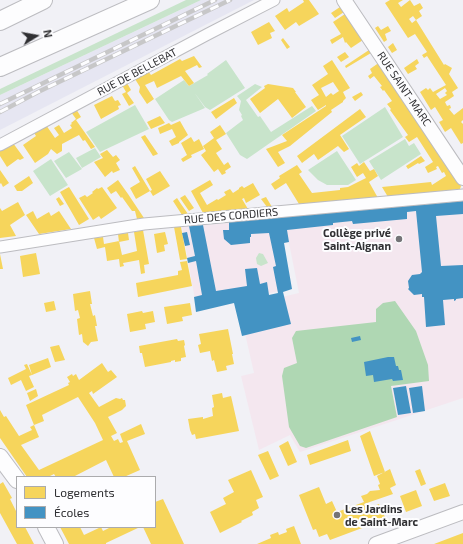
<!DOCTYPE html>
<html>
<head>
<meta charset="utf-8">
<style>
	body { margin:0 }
	#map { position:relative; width:463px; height:544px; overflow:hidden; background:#f1f1f6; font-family:"Exo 2",sans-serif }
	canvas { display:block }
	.legend { position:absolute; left:16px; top:476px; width:140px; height:52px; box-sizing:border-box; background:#fdfdff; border:1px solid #ababad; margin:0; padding:5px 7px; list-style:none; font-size:12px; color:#303033 }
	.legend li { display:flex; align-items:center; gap:8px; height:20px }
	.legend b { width:20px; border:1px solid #ababad }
	.north { position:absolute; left:16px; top:16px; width:40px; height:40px; -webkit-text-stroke:3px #fdfdff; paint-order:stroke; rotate:79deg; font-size:11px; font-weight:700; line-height:16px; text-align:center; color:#303033 }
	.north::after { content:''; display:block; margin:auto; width:14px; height:18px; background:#303033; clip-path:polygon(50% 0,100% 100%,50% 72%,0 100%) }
</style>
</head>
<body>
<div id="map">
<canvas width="463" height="544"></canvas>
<ul class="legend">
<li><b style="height:11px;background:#f6d55c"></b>Logements</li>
<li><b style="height:11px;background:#4393c3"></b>Écoles</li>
</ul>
<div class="north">N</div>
</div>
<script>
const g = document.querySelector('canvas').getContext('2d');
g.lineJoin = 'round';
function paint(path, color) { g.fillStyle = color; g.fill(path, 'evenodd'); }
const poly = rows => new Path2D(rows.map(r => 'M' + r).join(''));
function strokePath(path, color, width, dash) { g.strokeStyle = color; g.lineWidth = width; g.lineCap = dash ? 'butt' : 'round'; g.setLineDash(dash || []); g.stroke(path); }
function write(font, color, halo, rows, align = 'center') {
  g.font = font + ' "Exo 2",sans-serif'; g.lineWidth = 4; g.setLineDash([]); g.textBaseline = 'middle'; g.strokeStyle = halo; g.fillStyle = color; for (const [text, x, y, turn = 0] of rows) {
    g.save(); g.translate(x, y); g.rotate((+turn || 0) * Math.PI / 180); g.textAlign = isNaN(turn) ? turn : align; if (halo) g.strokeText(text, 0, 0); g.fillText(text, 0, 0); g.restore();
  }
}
paint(poly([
	[201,0,254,0,0,130,0,95]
]), '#e6e6f2');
paint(poly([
	[463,207,463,398,300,452,290,435,259,450,241,376,254,373,239,307,299,293,285,223],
	[278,219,291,288,197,311,182,227]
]), '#f4e7ef');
paint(poly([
	[186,0,201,0,0,95,0,89],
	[226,60,245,88,226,100,225,98,226,100,210,110,205,107,194,92,205,108,172,122,169,120,155,99,184,80,189,86,208,75,207,74],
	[255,84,262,87,246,100,258,117,260,116,271,132,312,106,316,111,247,159,240,155,226,133,243,120,241,116,242,115,239,110,241,101,237,96],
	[135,105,149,129,100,152,86,132],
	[385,107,403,137,360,164,342,136],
	[405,139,409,146,414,143,421,154,381,180,369,161],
	[95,148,101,157,82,168,76,158],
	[337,151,356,180,348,185,327,185,318,180,308,170],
	[69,152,82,169,66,178,54,161],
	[51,159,68,185,50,196,33,171],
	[259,253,263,254,268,263,261,266,257,264,256,258]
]), '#c8e4cb');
paint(poly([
	[395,301,416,331,428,365,429,381,391,386,397,417,306,448,300,446,289,427,282,376,284,368,297,363,292,338,296,331,376,322,376,309,383,303]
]), '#afd7b3');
paint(poly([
	[303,0,309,0,319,14,299,26,296,22,285,30,275,16,287,8,289,12,304,2],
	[390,0,403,0,398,3,401,7,410,0,414,6,420,3,423,8,419,11,422,16,416,20,413,16,409,19,412,23,416,20,444,65,445,64,452,68,449,74,458,88,452,92,454,96,445,102,447,106,450,105,451,108,449,109,454,115,463,108,463,120,461,122,463,124,463,143,461,144,451,128,445,132,439,122,443,120,435,107,431,110,420,92,426,88,428,90,430,88,433,92,446,85,427,56,424,58,422,55,427,52,415,34,408,38,385,3],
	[445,88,447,91,445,93,447,95,440,99,436,94],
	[340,7,344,12,335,18,331,13],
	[345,14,363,40,351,48,346,42,345,43,343,37,332,44,330,40,341,34,333,22],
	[269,22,275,31,270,33,272,38,258,45,251,32],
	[378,26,381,30,388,26,391,31,385,34,387,40,384,42,375,28],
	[283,38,290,47,287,49,281,40],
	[393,43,397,50,392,53,388,47],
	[369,50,371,53,346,68,345,66],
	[345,52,349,57,341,62,337,57],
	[194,56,202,67,199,68,197,65,185,71,194,83,189,86,181,76,157,88,154,81,145,85,154,99,147,104,139,92,140,87,135,79,148,71,151,75,180,59,182,61],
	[417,59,419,63,415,66,417,69,408,74,404,68],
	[332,60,350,88,343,92,346,98,343,101,343,102,331,110,332,112,290,146,278,152,285,163,278,167,266,149,287,141,282,135,326,106,326,105,318,110,311,100,319,95,312,85,328,74,323,66],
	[333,82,339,91,333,95,331,93,326,97,321,88],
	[380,62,461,186,460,189,388,197,382,187,431,182,432,185,446,176,444,172,442,173,438,166,436,167,437,169,428,173,425,167,433,162,417,137,409,142,405,137,408,135,390,110,391,109,387,104,392,101,384,90,383,91,380,87,382,86,374,76,370,79,368,76,372,73,370,69],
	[127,83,131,90,127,93,134,103,129,106,122,94,126,92,122,85],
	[268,84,293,88,296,92,295,92,306,107,292,118,278,99,260,113,250,99,265,88,264,86],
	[361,92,363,95,355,101,352,97],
	[112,96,115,101,118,100,121,105,118,106,119,109,101,119,94,105],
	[234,98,237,103,216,119,211,112],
	[76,109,81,117,76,120,95,147,91,149,85,140,83,141,79,135,62,144,62,151,57,154,51,149,48,154,35,163,23,145,36,136,33,131,46,125,55,138,59,135,54,128,59,125,64,133,72,128,70,125,72,124,71,123,76,119,71,112],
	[360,109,366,117,340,135,349,149,344,152,338,146,318,160,314,154,302,163,297,156],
	[160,116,165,123,151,129,147,122],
	[180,121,188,135,179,142,179,143,172,146,169,141,176,137,172,129,160,134,158,128,169,123,171,125],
	[220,125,226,134,216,140,222,149,216,153,224,165,228,162,231,167,225,171,226,173,222,175,218,169,214,172,201,155,206,151,203,146,214,138,210,132],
	[145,135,158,154,153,156,141,137],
	[191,137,194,142,199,139,204,149,191,155,192,157,183,162,181,159,187,155,181,143],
	[13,143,24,158,20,160,18,159,7,167,0,156,0,151],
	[107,150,113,157,116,155,120,160,116,163,120,170,113,173,112,171,105,177,94,162,103,158,100,154],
	[421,156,425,161,419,164,418,163,408,169,406,166],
	[364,162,370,171,374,169,378,176,369,182,378,198,299,204,286,183,275,190,271,184,280,178,279,176,297,165,302,172,299,174,312,193,340,190,340,188,348,187,366,178,363,173,357,177,351,167,357,163,359,166],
	[135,166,150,191,152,190,146,179,160,171,170,186,153,196,150,191,136,199,130,188,140,182,132,168],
	[0,170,9,183,3,187,1,183,0,184],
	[29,176,33,183,22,191,17,191,14,186],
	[118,180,128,194,144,218,137,219,135,211,132,211,122,197,121,198,116,191,111,194,107,188],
	[210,180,213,185,200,193,207,205,217,199,218,200,226,195,224,192,230,189,233,193,239,189,239,188,242,186,244,188,253,183,260,195,246,203,244,198,242,199,248,209,203,213,191,191],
	[69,187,89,219,79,225,60,192],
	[102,187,117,208,101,219,99,216,93,220,79,198,85,195,87,197,93,193,92,192,97,188,98,189],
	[185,195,194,208,189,211,180,198],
	[59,197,64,204,60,206,56,199],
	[266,197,272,207,267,207,261,199],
	[177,198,181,204,188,214,182,215,173,201],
	[18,202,25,215,10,225,16,236,0,238,0,208,2,211],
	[33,211,37,219,49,212,51,216,59,211,71,229,39,234,26,215],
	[174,227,181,227,187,259,180,260],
	[143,230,149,264,144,265,145,273,141,274,139,260,123,263,124,266,120,267,119,259,107,261,105,247,97,249,94,238,103,237,104,244,119,241,122,255,137,251,134,232],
	[165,232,168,244,164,245,165,251,157,253,154,234],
	[128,233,129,240,119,242,118,234],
	[36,253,40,274,23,277,20,256],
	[0,254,3,269,0,269],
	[187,261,192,286,138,297,136,283,178,275,178,271,182,270,180,262],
	[90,291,92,304,90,304,93,316,95,315,97,326,95,326,98,341,91,342,88,346,83,342,82,334,79,335,77,319,80,318,78,310,75,311,73,294],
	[54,301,56,310,46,312,44,303],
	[190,303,192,315,182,317,183,321,167,324,164,307],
	[142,311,143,313,153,311,155,322,145,324,146,329,130,332,127,314],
	[228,329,233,354,232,354,234,364,226,366,227,370,217,372,214,360,212,361,210,351,200,353,198,345,201,344,199,334],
	[177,339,178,341,184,340,185,345,184,346,186,357,181,358,181,361,175,362,175,360,171,361,171,362,145,367,142,353,140,353,139,346],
	[59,345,65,360,55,362,50,347],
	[48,358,51,367,32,375,29,365],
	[102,363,108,372,111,370,117,377,93,394,92,391,89,393,99,407,116,398,120,399,122,398,123,400,125,400,126,406,122,410,108,417,117,433,111,436,114,441,118,439,120,443,123,442,120,434,141,424,145,434,127,441,140,470,124,477,114,477,106,460,73,477,56,477,54,474,48,477,27,477,0,438,0,410,4,417,6,416,19,436,32,430,30,427,34,425,39,437,21,445,39,470,103,440,95,423,78,397,42,415,44,421,34,425,26,405,69,385,68,383,70,382,67,377,72,374,73,376,76,374,79,380],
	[27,364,32,375,29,376,34,387,26,391,21,380,11,385,8,378,26,369,24,365],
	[36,389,38,396,30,401,27,393],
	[222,393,223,398,231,396,239,431,196,439,195,434,192,435,190,430,188,419,203,417,203,419,213,416,212,408,214,407,212,395],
	[370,431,385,472,374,476,360,436],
	[348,440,351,451,310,465,307,455],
	[288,441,297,462,288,466,279,446],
	[268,451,279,476,270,480,258,455],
	[390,469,396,485,390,488,393,494,364,504,366,509,379,504,385,517,380,519,381,521,330,540,327,534,319,537,316,529,313,530,299,495,319,487,326,504,332,501,337,512,364,502,361,496,367,494,370,491,380,490,378,485,380,484,377,476],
	[420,469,426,484,421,486,415,471],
	[251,470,263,497,256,500,259,508,252,512,253,515,241,521,242,522,220,533,210,512,226,504,223,498,234,492,228,480],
	[3,482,12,498,10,499,17,513,17,527,25,527,34,544,17,544,0,513,0,484],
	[445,483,450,496,434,501,429,489],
	[416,490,422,506,406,512,400,496],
	[163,499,184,544,151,544,143,527,155,527,155,502],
	[294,526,301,544,257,544,271,538,270,535,278,532,279,535,287,532,286,529],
	[60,527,80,527,84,535,101,527,103,531,111,527,140,527,106,543,106,544,69,544],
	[463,533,463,544,434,544]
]), '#f6d55c');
paint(poly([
	[463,201,463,214,436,216,441,266,463,265,463,298,456,299,456,300,454,301,454,299,443,300,445,325,426,327,424,297,422,297,422,294,414,295,408,289,409,288,408,281,412,275,420,274,422,272,416,211,407,212,407,219,353,224,352,221,333,223,333,225,287,230,289,242,284,243,292,289,283,292,291,324,242,336,234,303,196,312,194,297,202,295,196,261,188,263,187,258,195,256,189,226,203,225,216,291,247,286,245,269,257,268,260,284,267,282,269,295,278,293,273,267,276,266,269,233,251,234,251,237,250,237,250,243,231,245,224,239,223,230,229,230,229,222],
	[187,232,190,245,185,246,182,233],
	[360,336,361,340,352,342,351,338],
	[388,357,394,357,396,366,398,366,399,370,401,370,403,380,393,381,392,379,374,382,373,375,366,376,364,362],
	[406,386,411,413,398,415,393,388],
	[422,386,425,411,413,413,409,388]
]), '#4393c3');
const minor = poly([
	[0,145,208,34,274,0],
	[0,247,144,224,463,195]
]);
const tertiary = poly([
	[344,0,463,178],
	[376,544,463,512]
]);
const secondary = poly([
	[0,457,17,480],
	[46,527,55,544]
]);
const primary = poly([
	[0,21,43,0],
	[0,67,150,0]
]);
strokePath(minor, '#bcbcc0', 13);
strokePath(tertiary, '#bcbcc0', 16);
strokePath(secondary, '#bcbcc0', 18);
strokePath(primary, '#bcbcc0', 20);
strokePath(minor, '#fdfdfe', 11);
strokePath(tertiary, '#fdfdfe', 14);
strokePath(secondary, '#fdfdfe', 16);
strokePath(primary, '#fdfdfe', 18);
const rail = poly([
	[0,104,215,0],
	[0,112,38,92,230,0]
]);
strokePath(rail, '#c7c7c8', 4.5);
strokePath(rail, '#fdfdff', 3, [9]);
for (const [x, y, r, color] of [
	[399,239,4,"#747477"],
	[337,515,4,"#747477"]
]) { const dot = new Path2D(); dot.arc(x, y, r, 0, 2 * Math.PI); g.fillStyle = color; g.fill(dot); strokePath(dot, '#fdfdff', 1.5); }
write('11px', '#303033', '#fdfdff', [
	["RUE DE BELLEBAT",137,72,-28],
	["RUE SAINT-MARC",404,89,56],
	["RUE DES CORDIERS",231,216,-5]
]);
write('bold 11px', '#303033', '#fdfdff', [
	["Collège privé",391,233],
	["Saint-Aignan",391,246],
	["Les Jardins",345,509,"left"],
	["de Saint-Marc",345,522,"left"]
], 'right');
</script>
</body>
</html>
